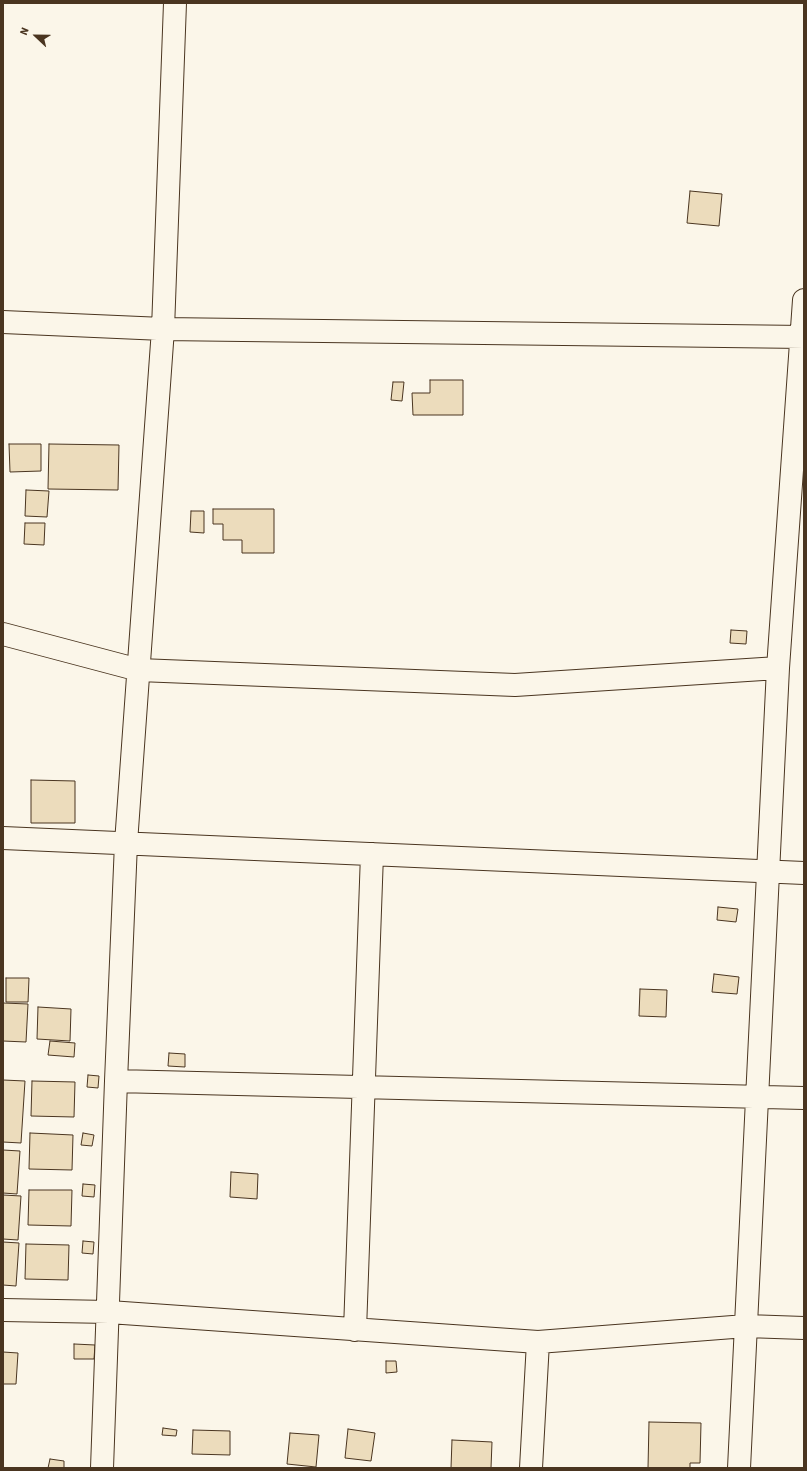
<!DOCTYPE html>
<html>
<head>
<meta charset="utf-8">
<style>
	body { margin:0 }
	#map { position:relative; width:807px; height:1471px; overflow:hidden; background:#fbf6e9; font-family:"Source Sans 3",sans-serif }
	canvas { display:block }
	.frame { position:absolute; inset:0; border:4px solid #4a3520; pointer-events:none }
	.north { position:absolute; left:16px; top:16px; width:40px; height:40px; -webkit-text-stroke:3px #fbf6e9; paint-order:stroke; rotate:292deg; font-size:11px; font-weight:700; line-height:16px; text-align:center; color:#4a3520 }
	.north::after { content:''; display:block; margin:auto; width:14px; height:18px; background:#4a3520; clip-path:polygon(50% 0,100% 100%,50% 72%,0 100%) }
</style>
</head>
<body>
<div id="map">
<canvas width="807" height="1471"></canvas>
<div class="frame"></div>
<div class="north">N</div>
</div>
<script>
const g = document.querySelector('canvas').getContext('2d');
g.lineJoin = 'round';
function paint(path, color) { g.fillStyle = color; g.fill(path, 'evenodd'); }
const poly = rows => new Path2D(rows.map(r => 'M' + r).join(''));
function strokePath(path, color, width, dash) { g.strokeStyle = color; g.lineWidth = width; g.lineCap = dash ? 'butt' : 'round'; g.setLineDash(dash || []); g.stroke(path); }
const building = poly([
	[690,191,722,194,719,226,687,223,690,191],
	[430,380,463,380,463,415,413,415,412,393,430,393,430,380],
	[393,382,404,382,402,401,391,400,393,382],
	[9,444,41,444,41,471,10,472,9,444],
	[49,444,119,445,118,490,48,489,49,444],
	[26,490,49,491,47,517,25,516,26,490],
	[213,509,274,509,274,553,242,553,242,540,223,540,223,524,213,524,213,509],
	[191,511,204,511,204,533,190,532,191,511],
	[25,523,45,523,44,545,24,544,25,523],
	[731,630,747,631,746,644,730,643,731,630],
	[31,780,75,781,75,823,31,823,31,780],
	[718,907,738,909,736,922,717,920,718,907],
	[714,974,739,977,737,994,712,992,714,974],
	[6,978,29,978,28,1002,6,1002,6,978],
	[640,989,667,990,666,1017,639,1016,640,989],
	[3,1003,28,1004,26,1042,3,1041,3,1003],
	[38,1007,71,1009,70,1041,37,1039,38,1007],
	[50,1041,75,1043,74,1057,48,1055,50,1041],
	[169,1053,185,1054,185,1067,168,1066,169,1053],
	[88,1075,99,1076,98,1088,87,1087,88,1075],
	[3,1080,25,1081,21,1143,3,1142,3,1080],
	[32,1081,75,1082,74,1117,31,1116,32,1081],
	[30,1133,73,1135,72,1170,29,1169,30,1133],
	[83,1133,94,1135,92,1146,81,1145,83,1133],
	[3,1150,20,1151,17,1194,3,1193,3,1150],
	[231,1172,258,1174,257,1199,230,1197,231,1172],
	[83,1184,95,1185,94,1197,82,1196,83,1184],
	[29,1190,72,1190,71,1226,28,1225,29,1190],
	[3,1195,21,1196,18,1240,3,1239,3,1195],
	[83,1241,94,1242,93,1254,82,1253,83,1241],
	[3,1242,19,1243,16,1286,3,1285,3,1242],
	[26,1244,69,1245,68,1280,25,1279,26,1244],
	[74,1344,95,1345,94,1359,74,1359,74,1344],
	[3,1352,18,1353,16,1384,3,1384,3,1352],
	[386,1361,396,1361,397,1372,386,1373,386,1361],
	[649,1422,701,1423,700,1463,690,1463,690,1468,648,1468,649,1422],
	[163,1428,177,1430,176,1436,162,1435,163,1428],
	[348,1429,375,1433,371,1461,345,1458,348,1429],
	[193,1430,230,1431,230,1455,192,1454,193,1430],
	[290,1433,319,1435,316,1467,287,1464,290,1433],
	[452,1440,492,1442,491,1468,451,1468,452,1440],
	[50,1459,64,1461,64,1468,48,1468,50,1459]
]);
paint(building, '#ecdcbc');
strokePath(building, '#4a3520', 1);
const minor = poly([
	[3,322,163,329,804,337],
	[3,634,139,670,515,685,778,668],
	[3,838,804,873],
	[116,1081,804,1098],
	[3,1310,109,1312,538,1342,746,1326,804,1328],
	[355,1330,372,854],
	[102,1468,116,1081,126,843,163,329,175,3],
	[531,1468,538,1342],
	[739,1468,778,668,804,300]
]);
strokePath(minor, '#4a3520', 24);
strokePath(minor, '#fbf6e9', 22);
</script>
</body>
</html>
